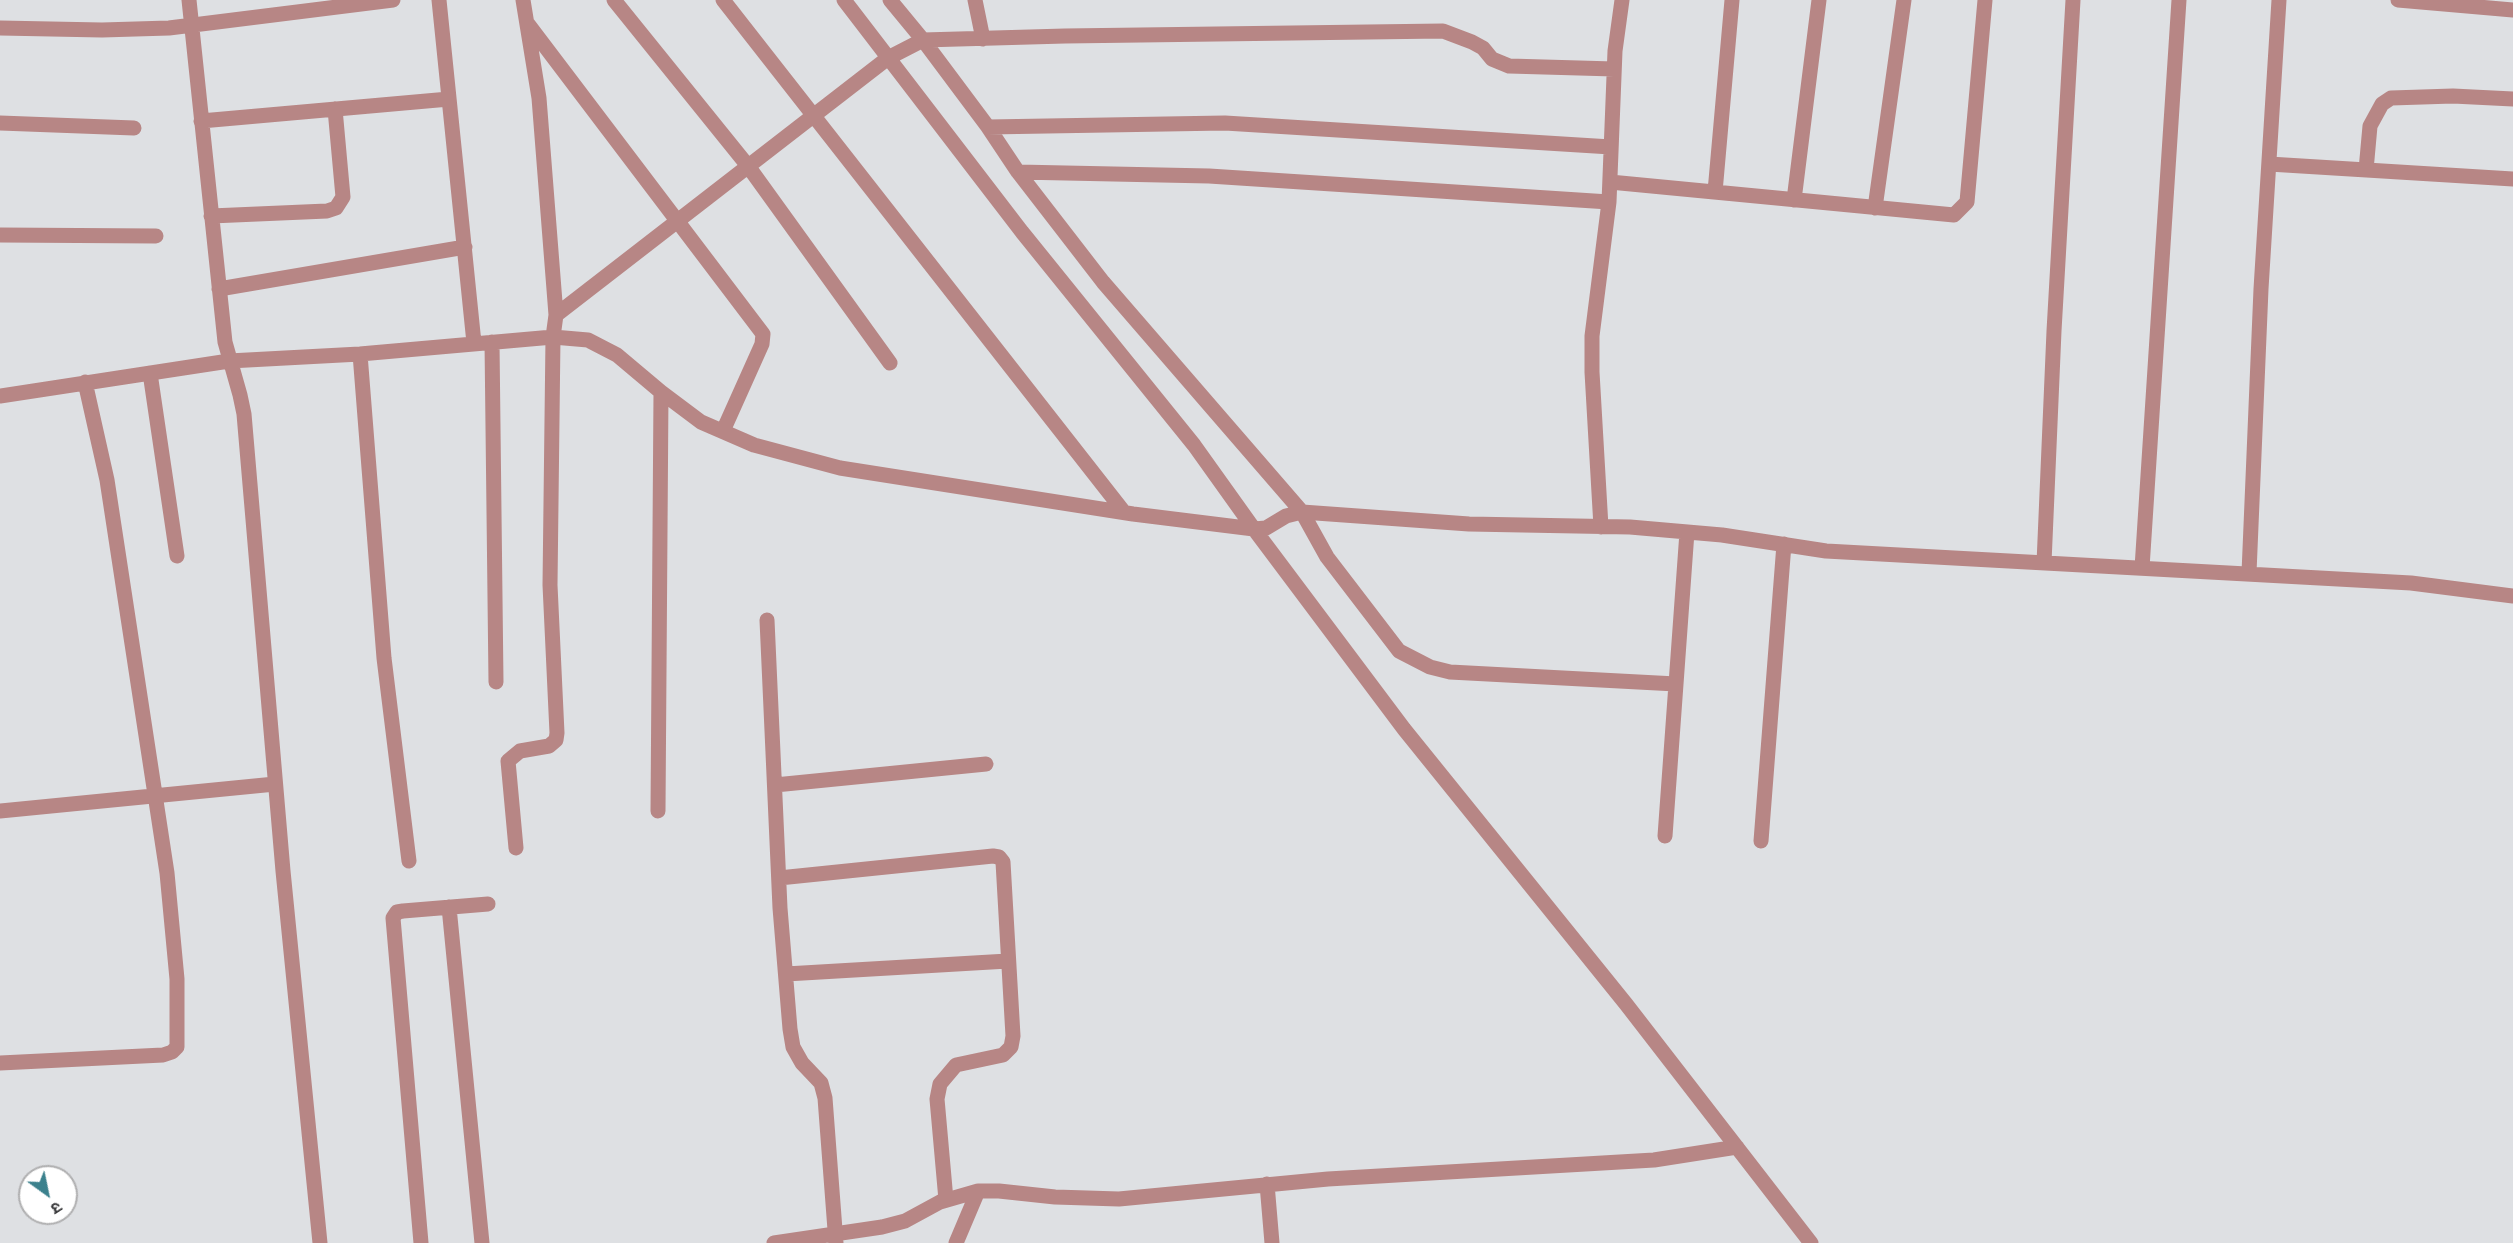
<!DOCTYPE html>
<html>
<head>
<meta charset="utf-8">
<style>
	body { margin:0 }
	#map { position:relative; width:2513px; height:1243px; overflow:hidden; background:#dee0e3; font-family:"Noto Sans","Noto Sans Devanagari",sans-serif }
	canvas { display:block }
	.north { position:absolute; left:18px; top:1165px; width:60px; height:60px; box-sizing:border-box; background:#fff; border:2px solid #afafb0; border-radius:50%; rotate:147deg; font-size:16px; font-weight:700; line-height:24px; text-align:center; color:#38383a }
	.north::after { content:''; display:block; margin:auto; width:21px; height:27px; background:#3b818d; clip-path:polygon(50% 0,100% 100%,50% 72%,0 100%) }
</style>
</head>
<body>
<div id="map">
<canvas width="2513" height="1243"></canvas>
<div class="north">उ</div>
</div>
<script>
const g = document.querySelector('canvas').getContext('2d');
g.lineJoin = 'round';
const poly = rows => new Path2D(rows.map(r => 'M' + r).join(''));
function strokePath(path, color, width, dash) { g.strokeStyle = color; g.lineWidth = width; g.lineCap = dash ? 'butt' : 'round'; g.setLineDash(dash || []); g.stroke(path); }
strokePath(poly([
	[189,0,225,342,240,395,244,414,283,871,320,1243],
	[439,0,474,343],
	[614,0,748,166,890,363],
	[723,0,1124,512],
	[844,0,1022,232,1194,445,1254,529,1404,729,1626,1004,1811,1243],
	[890,0,923,40,988,127,1018,172,1103,282,1302,512,1327,557,1399,651,1430,667,1450,672,1676,684],
	[975,0,983,39],
	[2398,0,2513,10],
	[528,24,763,334,762,344,723,431],
	[0,28,102,30,169,28,393,0],
	[201,121,449,99],
	[0,123,134,128],
	[988,127,1225,123,1611,147],
	[2269,164,2513,179],
	[2366,170,2370,126,2382,104,2391,98,2453,96,2513,99],
	[1018,172,1209,176,1609,202],
	[1610,182,1954,215,1967,202,1985,0],
	[1715,192,1732,0],
	[1794,200,1819,0],
	[1875,208,1904,0],
	[211,216,327,211,336,208,343,197,335,109],
	[0,235,156,236],
	[219,289,465,247],
	[556,315,888,58,923,40,1065,36,1443,31,1472,42,1483,48,1492,59,1509,66,1614,69],
	[492,342,496,682],
	[360,354,384,658,409,861],
	[150,373,177,556],
	[0,396,229,361,360,354,553,337,588,340,617,355,661,392,701,422,754,445,840,468,1133,514,1254,529,1266,528,1286,516,1302,512,1469,524,1630,527,1722,535,1826,551,2411,583,2513,596],
	[1601,527,1592,372,1592,336,1609,202,1615,51,1622,0],
	[2044,563,2054,331,2073,0],
	[2142,568,2179,0],
	[2249,573,2261,289,2279,0],
	[767,620,780,908,790,1029,793,1047,802,1063,821,1083,825,1098,836,1243],
	[775,785,986,764],
	[0,811,275,784],
	[658,811,661,392],
	[1665,836,1687,532],
	[1761,841,1784,544],
	[516,848,508,761,520,751,549,746,556,740,557,733,550,585,553,337,556,315,539,98,523,0],
	[779,878,993,856,999,857,1003,862,1013,1036,1011,1047,1003,1055,956,1065,940,1084,937,1099,946,1200],
	[449,907,482,1243],
	[786,974,1008,961],
	[0,1063,163,1055,172,1052,177,1047,177,979,167,873,107,480,85,382],
	[1267,1184,1272,1243],
	[421,1243,393,918,397,912,403,911,488,904],
	[774,1243,882,1227,905,1221,940,1202,978,1191,999,1191,1055,1197,1119,1199,1328,1179,1654,1160,1737,1147],
	[956,1243,978,1191]
]), '#b78685', 15);
</script>
</body>
</html>
